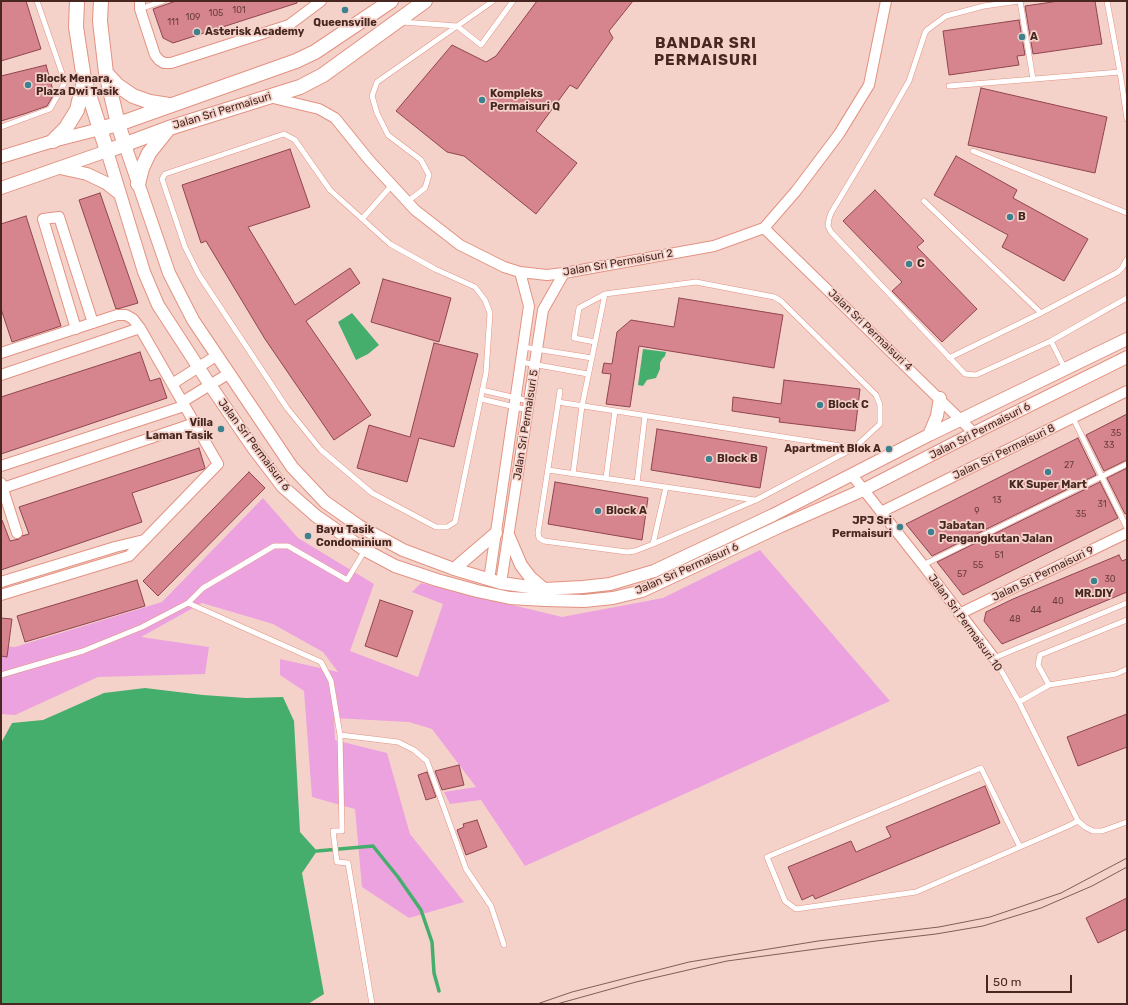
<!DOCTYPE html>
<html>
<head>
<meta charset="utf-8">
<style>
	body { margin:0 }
	#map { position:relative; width:1128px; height:1005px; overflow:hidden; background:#f4d2ca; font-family:Rubik,sans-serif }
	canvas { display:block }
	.frame { position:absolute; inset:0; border:2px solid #472720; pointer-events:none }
	.scale { position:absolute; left:986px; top:975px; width:86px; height:18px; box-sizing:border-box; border:2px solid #472720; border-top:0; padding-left:5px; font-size:12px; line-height:14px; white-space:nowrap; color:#472720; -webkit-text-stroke:3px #f4d2ca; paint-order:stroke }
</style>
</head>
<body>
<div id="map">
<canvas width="1128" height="1005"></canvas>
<div class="frame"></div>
<div class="scale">50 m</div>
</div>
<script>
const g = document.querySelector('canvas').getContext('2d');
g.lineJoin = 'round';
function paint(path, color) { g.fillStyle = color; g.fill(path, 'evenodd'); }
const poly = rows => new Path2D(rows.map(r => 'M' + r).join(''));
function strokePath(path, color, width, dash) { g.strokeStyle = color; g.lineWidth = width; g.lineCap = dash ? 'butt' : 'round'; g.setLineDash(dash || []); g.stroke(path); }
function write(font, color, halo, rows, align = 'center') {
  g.font = font + ' Rubik,sans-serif'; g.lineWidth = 3.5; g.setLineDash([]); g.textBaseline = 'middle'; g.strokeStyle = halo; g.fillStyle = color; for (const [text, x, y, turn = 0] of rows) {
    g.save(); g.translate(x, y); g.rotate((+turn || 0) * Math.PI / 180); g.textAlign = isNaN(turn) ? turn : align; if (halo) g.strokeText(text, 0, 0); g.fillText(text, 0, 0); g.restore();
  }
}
paint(poly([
	[263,498,298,538,374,584,350,651,418,677,443,604,412,592,421,583,562,617,663,598,760,550,890,701,525,866,481,800,450,804,444,792,476,787,432,729,409,722,334,718,335,740,387,753,410,834,464,902,409,918,362,887,355,809,312,797,304,691,280,675,280,659,338,672,323,652,273,624,202,603,141,637,209,647,205,674,98,677,15,715,1,714,1,646,15,647,162,602]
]), '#eca2df');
paint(poly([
	[352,313,379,345,368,354,356,360,338,322],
	[643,349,666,352,665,356,662,359,660,363,660,369,656,378,647,380,643,386,638,385],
	[145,688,203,695,246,698,283,697,294,721,300,832,317,851,302,873,324,994,308,1004,1,1004,1,743,12,723,43,720,104,693]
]), '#46ae6c');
strokePath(poly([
	[317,851,373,846,398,877,421,910,432,942,434,973,439,991]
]), '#46ae6c', 3.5);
const building = poly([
	[1,1,26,1,41,49,1,61,1,1],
	[176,1,297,1,297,3,173,43,163,38,153,9,176,1],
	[537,1,633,1,609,31,613,38,577,89,570,85,536,131,577,163,536,214,464,156,447,152,396,111,452,45,486,62,496,56,537,1],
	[1059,1,1095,1,1102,44,1033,54,1025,6,1059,1],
	[1019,20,1025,55,1017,56,1019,65,949,75,943,31,1019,20],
	[46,65,54,94,47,106,24,114,1,121,1,76,46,65],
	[981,88,1107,117,1095,173,968,145,981,88],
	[290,149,310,207,248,227,295,305,350,268,360,283,306,321,371,415,334,440,265,339,206,241,201,243,182,185,290,149],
	[956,156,1017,190,1013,198,1088,239,1064,281,1002,247,1008,235,934,195,956,156],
	[875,190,924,241,917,247,977,309,942,342,892,291,902,282,843,221,875,190],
	[100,193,138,303,121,308,116,309,79,200,100,193],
	[26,216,61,326,12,342,1,309,1,224,26,216],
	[383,279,451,298,439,342,371,322,383,279],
	[679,298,783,315,774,368,639,346,630,407,606,404,611,374,602,373,604,363,612,364,617,332,631,320,674,327,679,298],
	[434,343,478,354,454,447,419,438,407,482,357,468,369,425,410,437,434,343],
	[140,352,150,381,160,378,167,398,1,454,1,397,140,352],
	[784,380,860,389,855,431,779,422,780,418,732,411,733,397,781,404,784,380],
	[1127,414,1127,460,1104,471,1086,435,1127,414],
	[657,429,767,447,760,488,651,470,657,429],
	[1078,438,1096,475,932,556,906,524,1078,438],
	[199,448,205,468,204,469,132,493,142,522,1,570,1,520,2,520,10,541,19,539,22,536,29,534,19,507,199,448],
	[1127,468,1127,513,1125,514,1107,478,1127,468],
	[249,472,265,488,158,596,143,581,249,472],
	[555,482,648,498,642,540,548,524,555,482],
	[1100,482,1118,518,963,595,937,562,1100,482],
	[1119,555,1122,561,1127,559,1127,592,1002,644,984,621,986,612,1013,599,1119,555],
	[137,580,145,606,25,642,17,616,137,580],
	[380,600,413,611,397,657,365,646,380,600],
	[1,618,12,619,7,657,1,656,1,618],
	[1127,714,1127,747,1078,766,1067,737,1127,714],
	[459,765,464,785,442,790,435,771,459,765],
	[427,772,436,797,426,800,418,775,427,772],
	[985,786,1000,823,815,899,813,895,802,900,788,867,851,841,856,852,891,837,886,827,985,786],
	[477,820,487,847,466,855,457,830,464,827,463,824,477,820],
	[1127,898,1127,929,1098,943,1086,918,1127,898]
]);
paint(building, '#d6848d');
strokePath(building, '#90454f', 1);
const service = poly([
	[1019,1,984,6,946,16,927,30,925,33,909,81,882,128,831,213,829,219,828,226,831,232,965,374,976,375,1051,341,1127,298],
	[1020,1,1033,79],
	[1107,1,1120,72,1127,119],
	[140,9,163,1],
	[402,22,457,26,481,45,513,1],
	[949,86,1120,72],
	[1,127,50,109,65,82,37,1],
	[284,134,295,140,330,190,390,244,435,269,475,287,485,300,490,313,486,373,455,522,447,527,436,527,372,493,321,450,287,408,199,275,185,247,162,179,165,174,284,134],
	[973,151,1127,213],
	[924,201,1041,313],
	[407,202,425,188,429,175,421,160,388,135,377,113,372,96,377,82,493,1],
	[362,219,392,185],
	[1051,341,1065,369],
	[523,347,592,358],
	[949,358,1041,313,1118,272,1122,268,1127,259],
	[521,362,588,374],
	[482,390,529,401],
	[560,391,538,533,539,538,544,541,627,552,635,551,653,544,756,500,854,448,880,424,880,405,876,395,781,301,774,297,696,282,605,294,579,308,574,338,595,342],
	[481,399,528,410],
	[558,402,854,448],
	[1073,418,1127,528],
	[548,470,755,500],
	[573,474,582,406,605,294],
	[606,478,615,411],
	[637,483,645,416],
	[653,544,666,487],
	[923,565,1127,464],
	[188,603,203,588,274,546,288,546,347,580,365,550],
	[1127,603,994,658,1019,702,1078,821,1085,827,1093,831,1102,831,1127,822],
	[1,675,83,651,142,627,188,603,321,662,331,681,340,735,342,831,333,831,337,862,348,863,372,1004],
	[1049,685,1038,665,1040,655,1127,620],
	[1019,702,1049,685,1116,674,1127,669],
	[340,735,398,742,414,750,427,761,466,869,491,906,504,945],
	[1020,847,981,768,767,857,785,901,796,909,916,892,1066,827,1078,821]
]);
const minor = poly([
	[140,1,140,9,155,55,159,60,164,63,171,63,289,25,321,1],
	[269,97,319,109,335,118,369,160,415,210,460,245,504,267,520,272,547,275,564,273,714,246,764,228,796,191,839,134,869,85,886,1],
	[764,228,974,433],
	[76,329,43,219,59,217,93,323],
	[1,353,117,315,126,315,133,319,140,328,218,464,129,556,1,595],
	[1,375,140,328],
	[172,384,216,356],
	[182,402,228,374],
	[1,466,184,406],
	[852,475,923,565,994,658],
	[1,483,17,533],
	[3,488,195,423],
	[881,512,1127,391],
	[489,580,529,306,520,272],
	[1,582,115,547,144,540],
	[501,583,543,310,564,273],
	[959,614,1127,533]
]);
const tertiary = poly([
	[125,145,169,273,193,320,292,467,325,502,359,526,403,550,454,569,501,583,544,589,583,587,610,584,654,571,773,515,929,435,1127,339],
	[1,157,53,141,100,129],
	[60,168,87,174,106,183,120,194],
	[1,188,107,151,144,272,158,305,210,385,254,449,283,487,316,516,365,550,395,566,437,580,477,591,510,598,545,600,584,601,613,598,642,591,781,526,863,490,974,433,1127,357],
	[929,435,937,416,940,398],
	[509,537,521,565,530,577,544,589],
	[454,569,496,533]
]);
const secondary = poly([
	[77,1,76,27,84,79,107,151,169,128,300,87,323,75,425,1],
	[101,1,100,21,106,73,118,124,125,145],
	[106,73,117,85,133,96,150,102,169,105],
	[100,129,127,121,296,61,315,52,391,1],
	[53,141,66,128,77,110,84,81],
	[138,184,142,168,149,153,169,128]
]);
strokePath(service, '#e39281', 6);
strokePath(minor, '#e39281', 12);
strokePath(tertiary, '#e39281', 14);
strokePath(secondary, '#e39281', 16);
strokePath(service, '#fff', 5);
strokePath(minor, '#fff', 10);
strokePath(tertiary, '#fff', 12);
strokePath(secondary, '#fff', 14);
strokePath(poly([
	[537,1004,572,992,689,962,818,941,939,927,990,917,1061,893,1127,858],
	[557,1004,636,982,727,961,876,941,936,934,983,926,1041,908,1092,886,1127,867]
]), '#7f5e57', 1);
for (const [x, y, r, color] of [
	[345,10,4,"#3d818f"],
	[197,32,4,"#3d818f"],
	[1022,37,4,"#3d818f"],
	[28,85,4,"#3d818f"],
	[482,100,4,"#3d818f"],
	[1010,217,4,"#3d818f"],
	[909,264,4,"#3d818f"],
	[820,405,4,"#3d818f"],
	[221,429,4,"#3d818f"],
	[889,449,4,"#3d818f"],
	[709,459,4,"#3d818f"],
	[1048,472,4,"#3d818f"],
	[598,511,4,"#3d818f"],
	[900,527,4,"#3d818f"],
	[931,532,4,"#3d818f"],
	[308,536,4,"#3d818f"],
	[1094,581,4,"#3d818f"]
]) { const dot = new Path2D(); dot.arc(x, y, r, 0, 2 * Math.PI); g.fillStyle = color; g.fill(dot); strokePath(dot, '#f4d2ca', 1.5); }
write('9px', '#6b3e3b', null, [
	["101",239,10],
	["105",216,13],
	["109",193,17],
	["111",173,22],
	["35",1116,433],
	["33",1109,445],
	["27",1069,465],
	["13",997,500],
	["31",1102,504],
	["9",977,511],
	["35",1081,514],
	["51",999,555],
	["55",978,565],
	["57",962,574],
	["30",1110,579],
	["40",1058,601],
	["44",1036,610],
	["48",1015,619]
]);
write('bold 11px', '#472720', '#f4d2ca', [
	["Queensville",345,23,"center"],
	["Asterisk Academy",205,32],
	["A",1030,37],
	["Block Menara,",36,79],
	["Plaza Dwi Tasik",36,92],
	["Kompleks",490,94],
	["Permaisuri Q",490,107],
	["B",1018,217],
	["C",917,264],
	["Block C",828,405],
	["Villa",213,423,"right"],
	["Laman Tasik",213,436,"right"],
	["Apartment Blok A",881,449,"right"],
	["Block B",717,459],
	["KK Super Mart",1048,485,"center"],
	["Block A",606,511],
	["JPJ Sri",892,521,"right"],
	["Permaisuri",892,534,"right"],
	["Jabatan",939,526],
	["Pengangkutan Jalan",939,539],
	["Bayu Tasik",316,530],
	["Condominium",316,543],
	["MR.DIY",1094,594,"center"]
], 'left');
write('11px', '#472720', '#f4d2ca', [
	["Jalan Sri Permaisuri",222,111,-17],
	["Jalan Sri Permaisuri 2",618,263,-10],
	["Jalan Sri Permaisuri 4",870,330,44],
	["Jalan Sri Permaisuri 5",526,425,-81],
	["Jalan Sri Permaisuri 6",980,431,-27],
	["Jalan Sri Permaisuri 6",254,445,53],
	["Jalan Sri Permaisuri 8",1004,452,-26],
	["Jalan Sri Permaisuri 6",687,569,-24],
	["Jalan Sri Permaisuri 9",1043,574,-26],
	["Jalan Sri Permaisuri 10",965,623,54]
]);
g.letterSpacing = '1px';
write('bold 15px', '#472720', '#f4d2ca', [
	["BANDAR SRI",706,44],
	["PERMAISURI",706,61]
]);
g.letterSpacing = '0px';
</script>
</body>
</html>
